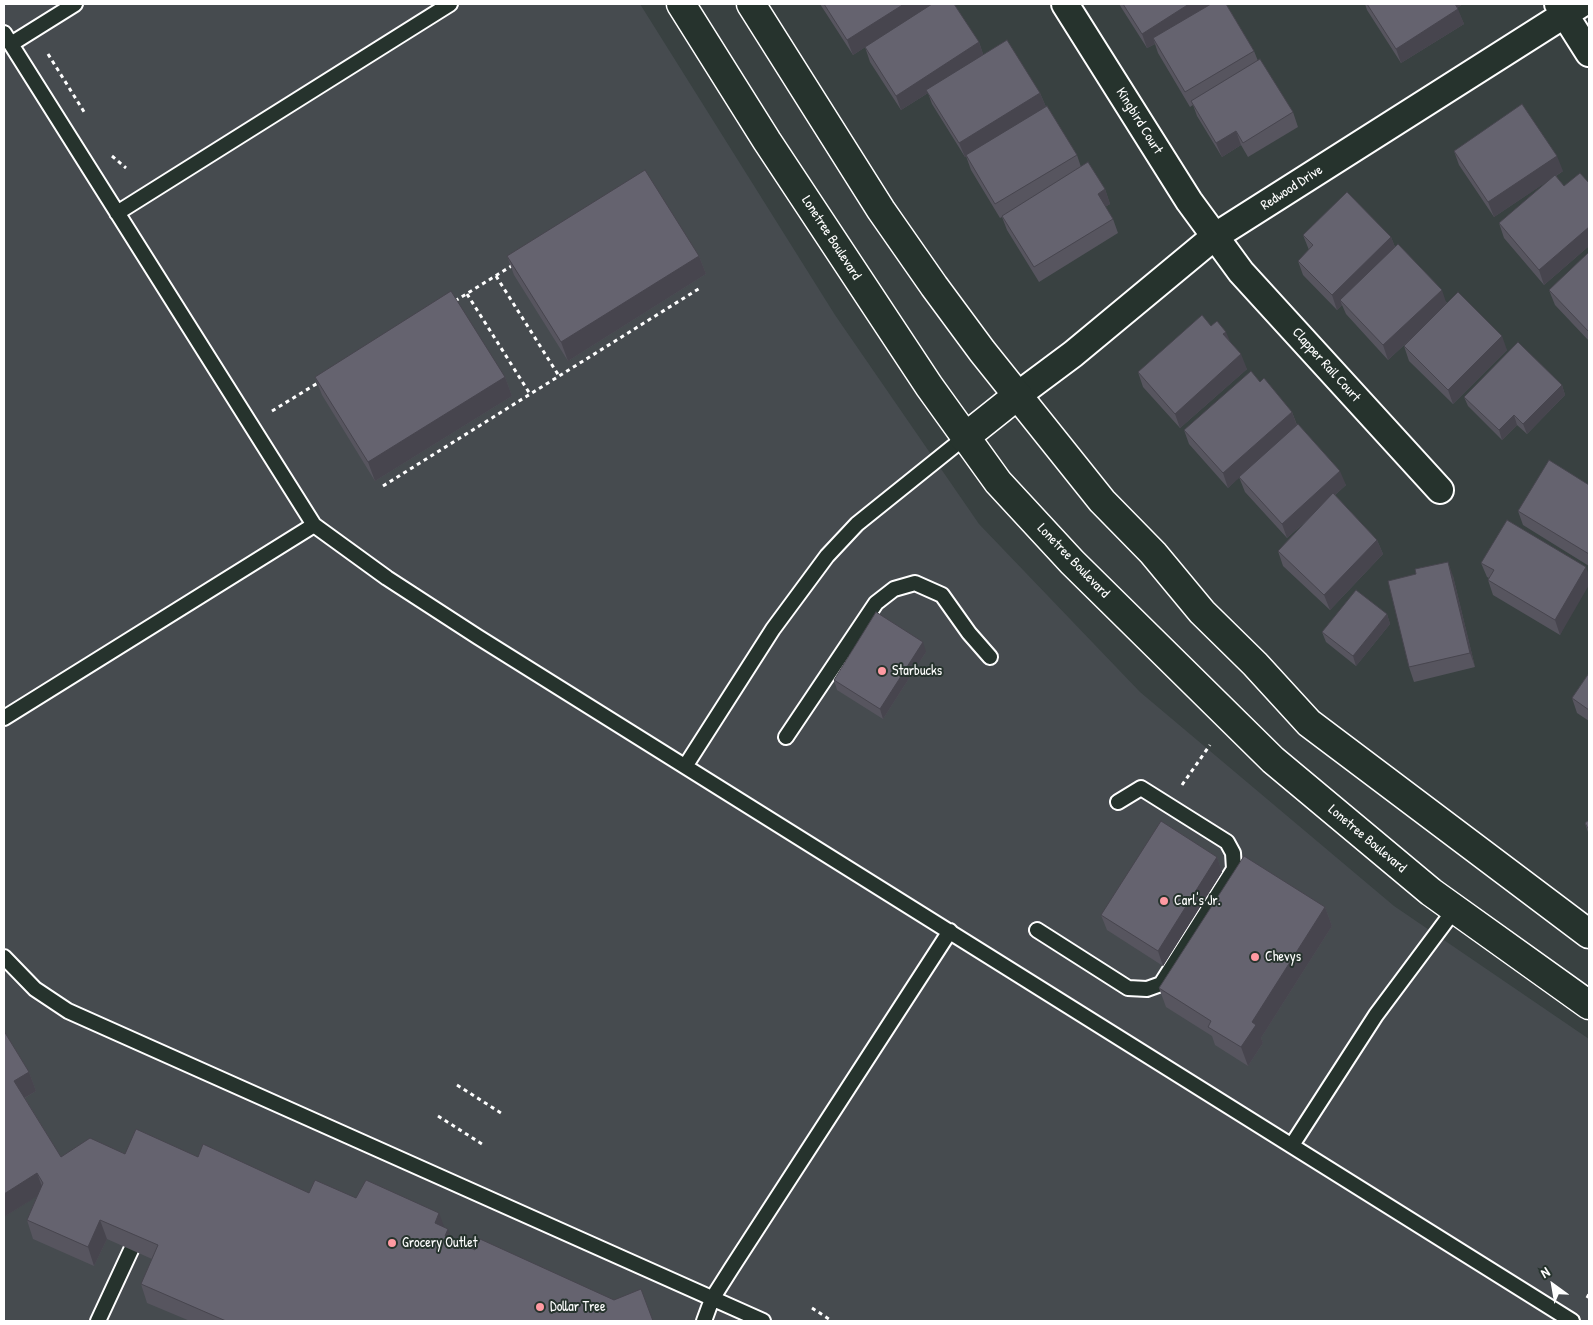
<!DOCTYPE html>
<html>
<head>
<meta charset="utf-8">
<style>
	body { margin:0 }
	#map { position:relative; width:1593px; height:1325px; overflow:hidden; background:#394141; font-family:"Patrick Hand",sans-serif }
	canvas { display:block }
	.frame { position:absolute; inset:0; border:5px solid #fff; pointer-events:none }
	.north { position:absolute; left:1528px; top:1260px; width:50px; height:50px; -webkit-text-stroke:4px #26332d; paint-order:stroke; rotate:328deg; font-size:14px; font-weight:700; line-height:20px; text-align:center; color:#fff }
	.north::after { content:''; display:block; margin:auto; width:18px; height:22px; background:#fff; clip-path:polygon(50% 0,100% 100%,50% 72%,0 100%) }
</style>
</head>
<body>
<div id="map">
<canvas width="1593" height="1325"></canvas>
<div class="frame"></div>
<div class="north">N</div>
</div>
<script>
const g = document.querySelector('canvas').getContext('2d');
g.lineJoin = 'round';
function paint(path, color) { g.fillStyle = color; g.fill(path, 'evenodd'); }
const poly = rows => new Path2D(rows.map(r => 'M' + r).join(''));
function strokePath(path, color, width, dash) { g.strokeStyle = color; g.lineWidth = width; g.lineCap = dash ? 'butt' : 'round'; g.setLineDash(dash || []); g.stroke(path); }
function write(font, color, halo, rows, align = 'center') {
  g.font = font + ' "Patrick Hand",sans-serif'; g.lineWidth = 4; g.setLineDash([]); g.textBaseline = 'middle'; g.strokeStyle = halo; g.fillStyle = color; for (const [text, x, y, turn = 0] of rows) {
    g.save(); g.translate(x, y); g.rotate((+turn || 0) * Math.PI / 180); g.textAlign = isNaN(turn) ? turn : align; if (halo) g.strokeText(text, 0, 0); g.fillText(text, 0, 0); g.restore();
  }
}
paint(poly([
	[4,4,640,4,835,315,979,524,1140,692,1394,906,1589,1039,1589,1321,4,1321]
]), '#464b4f');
const service = poly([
	[4,33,314,525,387,578,478,637,1572,1321],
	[11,44,75,4],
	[117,213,450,4],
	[4,718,314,525],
	[786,737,876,603,894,589,915,583,942,595,969,633,990,657],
	[686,765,773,629,827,556,857,524,964,438],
	[1037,930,1128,988,1147,989,1161,984,1234,869,1233,853,1227,842,1141,788,1118,802],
	[4,957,35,989,68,1011,763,1321],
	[1292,1145,1376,1015,1455,909],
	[98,1321,131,1250],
	[704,1321,712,1299,731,1269,950,931]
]);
const minor = poly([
	[1065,4,1189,201,1241,272,1440,490],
	[1558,4,1589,53],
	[1018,395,1073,354,1214,237,1581,4]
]);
const secondary = poly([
	[681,4,767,141,929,386,998,482,1072,562,1273,760,1431,892,1589,1005],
	[751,4,881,210,934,286,982,351,1102,501,1153,553,1202,612,1255,664,1309,723,1589,934],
	[964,438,1018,395]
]);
strokePath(service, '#fff', 18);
strokePath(minor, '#fff', 30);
strokePath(secondary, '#fff', 31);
strokePath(poly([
	[48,54,86,115],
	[112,156,126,168],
	[496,276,559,376],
	[467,294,530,394],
	[455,301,513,265],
	[272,411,321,381],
	[383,486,700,288],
	[1182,785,1210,745],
	[457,1085,501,1113],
	[438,1116,482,1144],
	[1587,1298,1589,1294],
	[812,1308,832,1321]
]), '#fff', 3, [4, 4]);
strokePath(service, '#26332d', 14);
strokePath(minor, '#26332d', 26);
strokePath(secondary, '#26332d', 28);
paint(poly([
	[820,4,932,4,853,55],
	[1119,4,1226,4,1254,51,1258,61,1293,112,1298,127,1248,157,1241,145,1222,157,1197,116,1193,105,1190,107,1158,53,1155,44,1147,48],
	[1365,4,1463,4,1457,8,1464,24,1401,63,1367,10],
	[979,42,983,54,1040,93,1046,107,1077,155,1081,167,1105,189,1110,204,1105,207,1113,219,1118,233,1039,282,1007,230,1002,217,1000,218,971,170,966,156,965,157,932,104,928,93,901,110,870,62,865,47],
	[1454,151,1563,171,1556,176,1564,186,1589,183,1589,246,1544,285,1504,238,1499,223,1552,178,1494,217,1459,165],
	[1303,235,1391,237,1395,247,1447,303,1507,350,1453,404,1409,361,1404,346,1416,334,1388,360,1346,314,1342,305,1337,310,1303,275,1298,261,1309,250],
	[1589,252,1589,341,1555,305,1549,290],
	[507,256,699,256,706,274,568,361,514,275],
	[1211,326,1247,369,1180,428,1143,387,1138,372],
	[315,377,505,377,512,396,375,481,322,395],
	[1260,382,1292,412,1297,425,1346,485,1335,495,1377,540,1383,554,1330,610,1283,566,1278,551,1306,521,1287,538,1245,492,1239,477,1228,488,1189,444,1184,430],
	[1562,385,1565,395,1527,434,1517,425,1502,440,1468,406,1464,397],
	[1589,485,1589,566,1523,525,1518,511],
	[1481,563,1589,575,1560,635,1493,595,1488,580,1489,578,1487,577],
	[1453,576,1475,667,1414,682,1409,667],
	[1387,614,1390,624,1356,666,1326,642,1322,632],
	[926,652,883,719,837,690,834,680],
	[1589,673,1589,721,1577,713,1572,698],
	[1589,820,1589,835,1585,823],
	[1217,857,1222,872,1163,966,1107,930,1101,915],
	[1325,907,1332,926,1261,1038,1263,1043,1248,1066,1215,1045,1212,1036,1166,1007,1159,988],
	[4,1031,29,1072,36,1091,25,1098,61,1157,125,1154,198,1157,309,1193,356,1198,445,1228,452,1239,475,1250,653,1321,190,1321,147,1303,141,1284,152,1259,107,1239,94,1266,33,1239,27,1220,37,1196,4,1217]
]), '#57555f');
paint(poly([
	[904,4,932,4,853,55,847,40],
	[1189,4,1211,4,1153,38,1155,44,1147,48,1142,34],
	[1453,4,1463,4,1455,9],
	[1458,9,1464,24,1401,63,1396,49],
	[979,42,984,57,926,90,928,93,901,110,896,96],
	[1040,93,1046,107,965,157,959,143],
	[1236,131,1241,145,1222,157,1216,143],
	[1557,156,1563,171,1494,217,1488,202],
	[1105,189,1110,204,1103,208,1098,194],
	[1589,227,1589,246,1544,285,1539,270],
	[1391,237,1397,252,1340,300,1342,305,1337,310,1332,295],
	[699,256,706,274,568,361,561,342],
	[1442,290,1447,305,1388,360,1383,345],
	[1226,332,1232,346,1223,334],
	[1502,336,1507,350,1453,404,1448,390],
	[1241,354,1247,369,1180,428,1175,414],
	[505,377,512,396,375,481,368,462],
	[1562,385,1565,395,1527,434,1523,424],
	[1292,412,1297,426,1228,488,1223,473],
	[1514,415,1517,425,1502,440,1499,430],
	[1340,471,1346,485,1287,538,1282,524],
	[1377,540,1383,554,1330,610,1324,595],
	[1448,562,1453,576,1475,667,1470,653],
	[1586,567,1589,575,1589,585,1560,635,1555,620],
	[1387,614,1390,624,1356,666,1353,656],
	[923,642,926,652,883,719,880,709],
	[1217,857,1222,872,1163,966,1158,951],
	[1325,907,1332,926,1261,1038,1263,1043,1248,1066,1241,1047,1252,1022],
	[29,1072,36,1091,21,1100,14,1081],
	[37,1173,44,1192,4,1217,4,1194],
	[439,1213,446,1232,435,1223],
	[100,1220,107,1239,94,1266,88,1247],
	[448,1229,455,1248,445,1236]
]), '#47454e');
const building = poly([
	[824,4,904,4,847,40,824,4],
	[932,4,954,4,979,42,896,96,865,47,932,4],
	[1123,4,1189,4,1142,34,1123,4],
	[1211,4,1226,4,1254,51,1185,92,1153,38,1211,4],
	[1367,4,1455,4,1458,9,1396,49,1367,4],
	[1007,40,1040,93,959,143,926,90,1007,40],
	[1260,59,1293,112,1243,143,1236,131,1216,143,1191,101,1260,59],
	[1522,104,1557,156,1488,202,1454,151,1522,104],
	[1047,106,1077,155,995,204,966,155,1047,106],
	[1088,162,1105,189,1098,194,1113,219,1034,267,1002,216,1088,162],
	[645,170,699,256,561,342,507,256,645,170],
	[1580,173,1589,183,1589,227,1539,270,1499,223,1555,175,1564,186,1580,173],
	[1347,192,1391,237,1332,295,1298,261,1313,245,1303,235,1347,192],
	[1398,244,1442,290,1383,345,1340,300,1398,244],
	[1589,252,1589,332,1549,290,1589,252],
	[451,291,505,377,368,462,315,377,451,291],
	[1458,292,1502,336,1448,390,1404,346,1458,292],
	[1202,315,1211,326,1217,321,1226,332,1223,334,1241,354,1175,414,1138,372,1202,315],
	[1518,342,1562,385,1523,424,1514,415,1499,430,1464,397,1518,342],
	[1251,371,1260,382,1264,378,1292,412,1223,473,1184,430,1251,371],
	[1298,424,1340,471,1282,524,1239,477,1298,424],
	[1549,460,1589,485,1589,554,1518,511,1549,460],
	[1333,493,1377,540,1324,595,1278,551,1333,493],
	[1507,520,1586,567,1555,620,1488,580,1494,570,1481,563,1507,520],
	[1448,562,1470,653,1409,667,1388,581,1416,574,1415,569,1448,562],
	[1356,590,1387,614,1353,656,1322,632,1356,590],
	[876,612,923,642,880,709,834,680,876,612],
	[1589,673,1589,710,1572,698,1589,673],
	[1589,820,1589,830,1585,823,1589,820],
	[1161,821,1217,857,1158,951,1101,915,1161,821],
	[1244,856,1325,907,1252,1022,1256,1025,1241,1047,1208,1027,1211,1021,1159,988,1244,856],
	[4,1031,29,1072,14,1081,61,1157,90,1138,125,1154,136,1129,198,1157,203,1144,309,1193,315,1180,356,1198,366,1180,439,1213,435,1223,448,1229,445,1236,475,1250,480,1239,614,1300,641,1289,653,1321,226,1321,141,1284,158,1245,100,1220,88,1247,27,1220,43,1183,37,1173,4,1194,4,1031]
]);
paint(building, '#65636f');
strokePath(building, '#47454e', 1);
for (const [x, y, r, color] of [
	[882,671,5,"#ff9aa2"],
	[1164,901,5,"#ff9aa2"],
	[1255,957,5,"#ff9aa2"],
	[392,1243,5,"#ff9aa2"],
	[540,1307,5,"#ff9aa2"]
]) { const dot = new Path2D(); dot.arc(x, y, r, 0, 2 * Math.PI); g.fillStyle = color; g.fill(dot); strokePath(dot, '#26332d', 2); }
write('14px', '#fff', '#26332d', [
	["Kingbird Court",1139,121,58],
	["Redwood Drive",1292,188,-33],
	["Lonetree Boulevard",831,238,57],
	["Clapper Rail Court",1326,365,48],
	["Lonetree Boulevard",1073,561,46],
	["Lonetree Boulevard",1367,839,40]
]);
write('14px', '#fff', '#26332d', [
	["Starbucks",892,671],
	["Carl's Jr.",1174,901],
	["Chevys",1265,957],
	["Grocery Outlet",402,1243],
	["Dollar Tree",550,1307]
], 'left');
</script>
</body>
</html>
